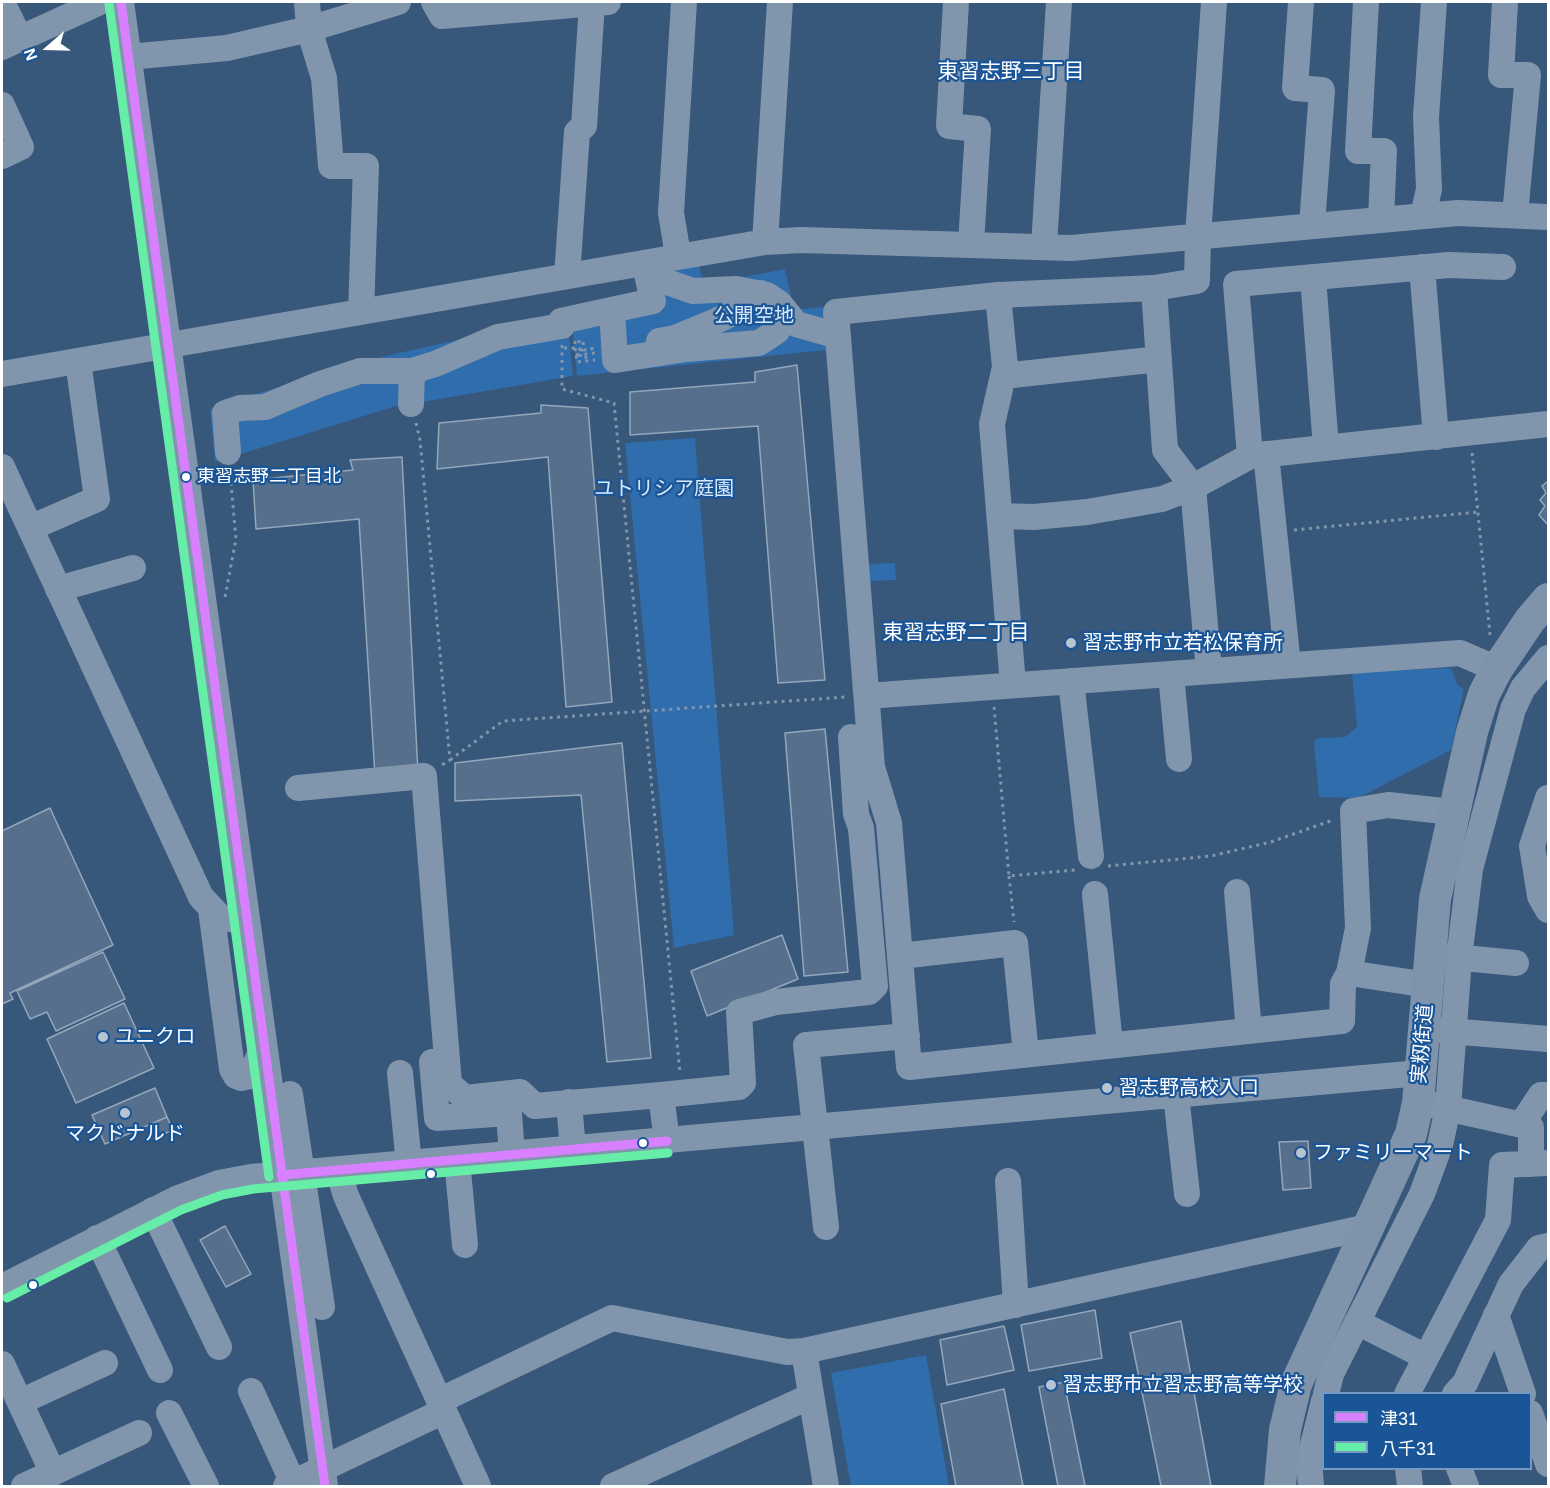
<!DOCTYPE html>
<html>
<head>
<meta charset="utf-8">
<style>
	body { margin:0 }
	#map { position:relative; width:1550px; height:1488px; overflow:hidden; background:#37577b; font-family:Helvetica,"Noto Sans JP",sans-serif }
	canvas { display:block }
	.frame { position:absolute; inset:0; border:3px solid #fff; pointer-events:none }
	.legend { position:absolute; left:1322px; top:1392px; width:210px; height:78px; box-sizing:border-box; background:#1a5598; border:2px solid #7699c1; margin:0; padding:8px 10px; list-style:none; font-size:18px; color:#fff }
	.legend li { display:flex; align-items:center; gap:12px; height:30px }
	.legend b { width:30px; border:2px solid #7699c1 }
	.north { position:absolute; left:18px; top:18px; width:60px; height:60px; -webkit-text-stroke:4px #1a5598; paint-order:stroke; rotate:250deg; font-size:16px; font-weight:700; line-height:24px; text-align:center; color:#fff }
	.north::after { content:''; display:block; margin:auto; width:21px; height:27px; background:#fff; clip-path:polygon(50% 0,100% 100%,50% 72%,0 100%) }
</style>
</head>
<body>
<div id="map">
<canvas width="1550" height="1488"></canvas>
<div class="frame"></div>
<ul class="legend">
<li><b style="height:8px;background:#d880ff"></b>津31</li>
<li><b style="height:8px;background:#66eda8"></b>八千31</li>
</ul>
<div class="north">N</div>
</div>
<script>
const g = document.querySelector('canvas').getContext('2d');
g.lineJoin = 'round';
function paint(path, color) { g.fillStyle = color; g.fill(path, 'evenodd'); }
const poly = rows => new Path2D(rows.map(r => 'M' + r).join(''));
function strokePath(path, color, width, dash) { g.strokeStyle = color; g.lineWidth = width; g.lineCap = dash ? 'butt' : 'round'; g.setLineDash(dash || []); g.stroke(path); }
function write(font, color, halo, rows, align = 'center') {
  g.font = font + ' Helvetica,"Noto Sans JP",sans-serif'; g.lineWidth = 4.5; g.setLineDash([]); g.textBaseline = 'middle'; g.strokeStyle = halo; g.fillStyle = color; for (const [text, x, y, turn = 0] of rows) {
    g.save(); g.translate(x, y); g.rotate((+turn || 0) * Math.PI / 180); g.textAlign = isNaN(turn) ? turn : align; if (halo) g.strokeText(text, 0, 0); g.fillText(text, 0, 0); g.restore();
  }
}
paint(poly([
	[698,258,703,285,785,269,794,310,823,307,826,350,577,376,572,326,664,311,654,267],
	[660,308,568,324,573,376,393,407,215,462,210,409,354,363,534,323],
	[695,438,734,935,674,948,625,443],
	[895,563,896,580,867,581,866,564],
	[1451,668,1458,686,1464,689,1451,750,1358,798,1319,797,1314,743,1317,738,1345,737,1357,727,1352,672],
	[926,1355,949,1486,851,1486,831,1373]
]), '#2f6dad');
const building = poly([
	[797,365,825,680,778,683,758,426,630,435,630,392,755,382,755,372,797,365],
	[541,405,588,408,612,702,566,707,548,457,437,469,439,423,541,413,541,405],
	[402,457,418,774,375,776,359,519,256,529,253,480,353,470,350,460,402,457],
	[1548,481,1548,525,1539,515,1545,506,1540,500,1546,493,1542,486,1548,481],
	[825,729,848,972,804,976,785,733,825,729],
	[622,743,651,1058,607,1062,581,795,455,801,455,763,622,743],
	[50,808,113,945,10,993,13,999,2,1004,2,831,50,808],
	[782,935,798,979,707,1016,691,971,782,935],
	[103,952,125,999,56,1031,47,1012,30,1019,17,991,103,952],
	[124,1003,154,1068,76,1103,47,1039,124,1003],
	[155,1088,167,1117,105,1144,92,1115,155,1088],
	[167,1117,173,1130,154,1138,149,1125,167,1117],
	[1308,1141,1311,1188,1283,1190,1279,1142,1308,1141],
	[225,1226,251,1274,226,1287,200,1240,225,1226],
	[1095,1310,1102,1358,1029,1371,1021,1325,1095,1310],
	[1181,1321,1211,1486,1161,1486,1130,1333,1181,1321],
	[1004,1326,1014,1370,947,1385,940,1340,1004,1326],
	[1064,1382,1085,1486,1058,1486,1039,1387,1064,1382],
	[1004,1389,1023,1486,956,1486,941,1404,1004,1389]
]);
paint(building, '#556f8c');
strokePath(building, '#95a7bb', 1.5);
strokePath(poly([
	[583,342,584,350,592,349,592,346],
	[562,345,562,389,614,403,680,1073],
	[564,348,575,348,575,341],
	[575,348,577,362,595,360],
	[580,350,584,350,585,354,596,353],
	[580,354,581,358,590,357],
	[576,355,580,354,579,340],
	[416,423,420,440,450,760,440,766],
	[1472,453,1490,635],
	[1294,530,1478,512],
	[225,597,236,539,230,473],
	[994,707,1009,876,1075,870],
	[450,760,503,721,846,697],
	[1108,866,1211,856,1271,842,1333,820],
	[1009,876,1014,922]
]), '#8196ad', 3, [3, 4.5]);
strokePath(poly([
	[2,2,20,39],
	[121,2,325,1486],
	[307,2,309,29,324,78,331,166,366,166,361,312],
	[434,2,442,16,608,2],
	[956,2,949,126,978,129,971,244],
	[1301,2,1295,88,1322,90,1312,225],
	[1366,2,1358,151,1384,151,1381,219],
	[1505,2,1501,75,1528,75,1515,215],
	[2,47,100,2],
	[128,57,227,48,309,29,398,2],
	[2,105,21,147,2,156],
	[1423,216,1429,189,1426,117,1434,2],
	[765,242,780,2],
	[1044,246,1059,2],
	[678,255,671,213,684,2],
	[1422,267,1436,437],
	[567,276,577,132,584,126,592,3],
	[1313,277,1326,448],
	[998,295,1154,288],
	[612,310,615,360,686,349,759,343,777,331,786,313],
	[659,341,675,338,716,321,737,311,760,293],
	[2,374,765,242,801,240,1071,248,1458,213,1548,217],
	[1003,376,1159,359],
	[411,404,412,371],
	[228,452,225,413,240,408,265,407,320,384,360,371,412,371,435,364,498,337,562,326,561,321,653,301,646,270,667,282,693,291,736,289,767,295,779,303,796,324,838,336],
	[1266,454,1288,665],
	[1250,456,1236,284,1449,265,1503,267],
	[2,467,201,897,220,917,246,922],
	[1000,516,1034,517,1087,512,1162,499,1193,487,1250,456,1548,424],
	[30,528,97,499,78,361],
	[58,589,133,568],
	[1209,671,1193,487,1165,450,1154,288,1197,281,1198,236,1214,2],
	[1171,674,1179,759],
	[1071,681,1091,856],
	[1013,685,992,424,1005,367,998,295,836,312,872,767,889,823,909,1067,1342,1021,1343,984,1349,973,1428,985],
	[867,696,1460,653,1497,669],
	[298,788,424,776,449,1084,465,1098,520,1092,535,1106,661,1095,739,1087,743,1083,739,1012,776,1002,869,992,875,986,861,828,856,814,851,737],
	[1548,798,1532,846,1540,896,1548,910],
	[1237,892,1249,1031],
	[1095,894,1110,1045],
	[211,909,232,1069,236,1076,241,1078,250,1076,263,1048],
	[900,956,1015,943,1026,1054],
	[1442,956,1516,963],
	[1349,973,1358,928,1353,811,1388,805,1453,812],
	[1436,1030,1548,1039],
	[432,1062,437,1118,509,1113,512,1155],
	[400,1073,409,1164],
	[290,1094,322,1307],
	[661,1095,667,1141],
	[1176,1095,1187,1194],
	[569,1102,573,1150],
	[1433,1105,1531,1127,1531,1164],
	[1521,1125,1541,1095,1548,1095],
	[457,1160,465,1245],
	[338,1170,346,1196,478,1486],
	[1008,1181,1016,1305],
	[153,1210,219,1347],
	[826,1227,806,1045,907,1036],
	[97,1238,160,1370],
	[2,1287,176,1199,219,1183,251,1177,1420,1073],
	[1496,1315,1523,1394],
	[1357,1322,1426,1357],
	[804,1351,826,1486],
	[2,1364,53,1473],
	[251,1391,293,1483],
	[1326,1394,1331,1374,1422,1194,1440,1145,1448,1108,1459,958,1470,869,1513,709,1523,688,1548,658],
	[1407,1394,1498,1220,1502,1165,1548,1163],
	[1455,1394,1465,1383,1511,1284,1539,1248,1548,1246],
	[439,1401,612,1318,787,1352,804,1351,1368,1227],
	[20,1402,105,1363],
	[169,1413,206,1486],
	[1530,1413,1548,1464],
	[1408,1468,1410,1486],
	[1459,1468,1466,1486],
	[24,1486,139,1433],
	[286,1486,444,1411],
	[613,1486,811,1396],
	[1311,1486,1309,1461,1324,1401]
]), '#8196ad', 26);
strokePath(poly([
	[1280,1486,1285,1430,1296,1384,1411,1134,1418,1103,1435,899,1472,732,1484,694,1497,669,1530,620,1548,599]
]), '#7f93ab', 32);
strokePath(poly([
	[121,2,325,1486],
	[281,1175,667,1141]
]), '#d880ff', 9);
strokePath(poly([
	[109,4,269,1177],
	[7,1298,181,1210,222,1195,253,1189,668,1153]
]), '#66eda8', 9);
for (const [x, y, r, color] of [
	[186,477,5,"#fff"],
	[1071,643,6,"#b9c4d1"],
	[103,1037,6,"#b9c4d1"],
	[1107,1088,6,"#b9c4d1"],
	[125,1113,6,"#b9c4d1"],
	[643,1143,5,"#fff"],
	[1301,1153,6,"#b9c4d1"],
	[431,1174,5,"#fff"],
	[33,1285,5,"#fff"],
	[1051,1385,6,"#b9c4d1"]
]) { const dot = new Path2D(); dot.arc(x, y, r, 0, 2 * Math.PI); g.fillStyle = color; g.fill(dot); strokePath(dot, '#1a5598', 2); }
write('18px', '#fff', '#1a5598', [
	["東習志野二丁目北",197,477]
], 'left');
write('20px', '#d6e8fb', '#1a5598', [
	["公開空地",754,316],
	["ユトリシア庭園",664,489]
]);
write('20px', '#fff', '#1a5598', [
	["習志野市立若松保育所",1083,643],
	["ユニクロ",115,1037],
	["習志野高校入口",1119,1088],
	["マクドナルド",125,1134,"center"],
	["ファミリーマート",1313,1153],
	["習志野市立習志野高等学校",1063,1385]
], 'left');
write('20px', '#fff', '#1a5598', [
	["実籾街道",1423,1044,-85]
]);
write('21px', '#fff', '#1a5598', [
	["東習志野三丁目",1011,72],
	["東習志野二丁目",956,633]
]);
</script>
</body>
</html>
